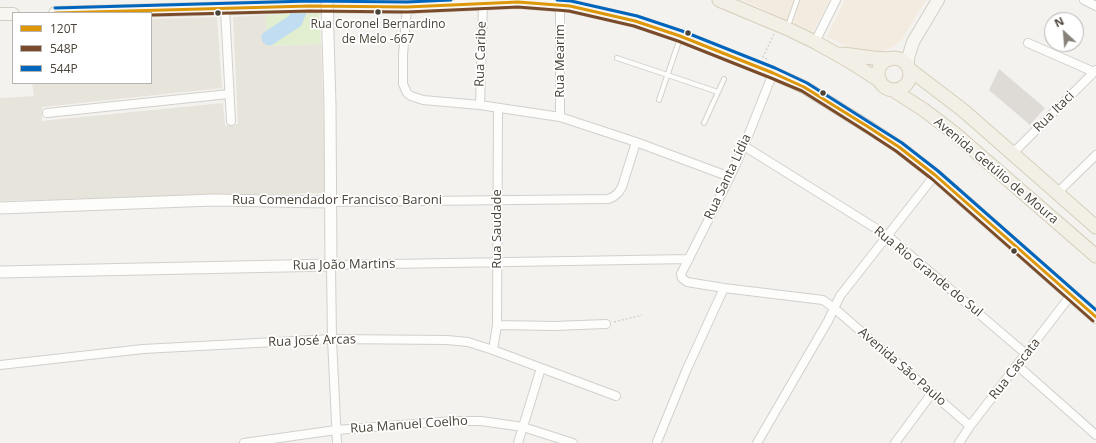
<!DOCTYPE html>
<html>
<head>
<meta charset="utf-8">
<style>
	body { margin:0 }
	#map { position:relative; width:1096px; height:443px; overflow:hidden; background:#f4f2ee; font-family:"Open Sans",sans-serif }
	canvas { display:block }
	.legend { position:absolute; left:12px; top:12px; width:140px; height:72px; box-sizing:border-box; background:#fff; border:1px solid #b7b4b0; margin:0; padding:5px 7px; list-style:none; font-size:12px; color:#4b4439 }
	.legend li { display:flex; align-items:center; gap:8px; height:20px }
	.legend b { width:20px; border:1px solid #b7b4b0 }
	.north { position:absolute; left:1044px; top:12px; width:40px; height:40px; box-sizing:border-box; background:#fff; border:1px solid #b7b4b0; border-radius:50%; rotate:334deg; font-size:11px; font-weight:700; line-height:16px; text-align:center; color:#4b4439 }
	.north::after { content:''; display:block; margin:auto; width:14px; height:18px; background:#868178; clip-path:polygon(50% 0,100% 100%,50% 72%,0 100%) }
</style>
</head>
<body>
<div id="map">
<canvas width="1096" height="443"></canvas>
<ul class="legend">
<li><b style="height:5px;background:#dd9709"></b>120T</li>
<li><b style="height:5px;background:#7a4b2a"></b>548P</li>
<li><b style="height:5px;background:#0065bd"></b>544P</li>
</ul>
<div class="north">N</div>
</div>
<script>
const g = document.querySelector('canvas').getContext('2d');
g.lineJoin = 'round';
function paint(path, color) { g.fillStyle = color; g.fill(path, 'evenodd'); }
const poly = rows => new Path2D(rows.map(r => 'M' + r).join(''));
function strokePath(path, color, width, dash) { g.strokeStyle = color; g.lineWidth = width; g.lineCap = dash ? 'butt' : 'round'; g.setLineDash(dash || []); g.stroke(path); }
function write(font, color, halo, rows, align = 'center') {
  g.font = font + ' "Open Sans",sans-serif'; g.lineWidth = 3.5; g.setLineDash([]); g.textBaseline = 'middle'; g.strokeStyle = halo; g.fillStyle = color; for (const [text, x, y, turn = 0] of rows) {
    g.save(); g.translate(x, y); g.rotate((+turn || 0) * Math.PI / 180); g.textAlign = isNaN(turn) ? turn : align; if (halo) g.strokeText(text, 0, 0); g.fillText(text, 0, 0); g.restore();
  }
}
paint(poly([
	[266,15,267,46,321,44,326,193,0,201,0,98,34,96,32,83,151,83,151,19,217,17,222,88,42,107,42,121,223,103,225,126,238,124,233,17]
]), '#e7e4dc');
paint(poly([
	[742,0,830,0,813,32],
	[845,0,926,0,903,38,893,47,885,50,876,52,864,52,847,46,827,37]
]), '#f3ebdf');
paint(poly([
	[319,13,321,44,267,46,266,15]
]), '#e1eecf');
strokePath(poly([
	[269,38,295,21,304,0]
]), '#c0ddf1', 15);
paint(poly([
	[999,69,1045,108,1030,125,989,90]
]), '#dedbd6');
const service = poly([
	[788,26,797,0],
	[617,58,718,92],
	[659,100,680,38],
	[704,123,724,79]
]);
const minor = poly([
	[1084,0,1096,6],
	[407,7,403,55,403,84,407,93,411,96,423,100,480,105,560,117,636,142,730,177],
	[225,9,231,121],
	[815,42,836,0],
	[1028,43,1094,72],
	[773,73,744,146,730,177,681,274,682,278,687,282,724,288,823,300,834,308,970,426],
	[480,105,483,4],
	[47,113,229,94],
	[560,117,560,5],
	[744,146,888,236,1026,354],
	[1013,153,1096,70],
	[1057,193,1096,155],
	[330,202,608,199,613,197,618,193,622,187,636,142],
	[497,325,554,326,606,324],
	[493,350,497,325,498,108],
	[0,365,143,349,332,339,447,340,468,342,493,350,616,396],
	[1018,366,1096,435],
	[657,442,686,371,724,288],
	[244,443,336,430,453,421,481,421,523,427,573,443],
	[337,443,332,339,331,265,689,259],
	[518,443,541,368],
	[757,443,828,321,840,296,935,175],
	[895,443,932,393],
	[959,443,970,426,1071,295]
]);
const tertiary = poly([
	[0,208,214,200,330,202],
	[0,272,331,265,330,105]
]);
const secondary = poly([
	[55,13,310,6,407,7,518,2,570,6,635,21,680,36,773,73,804,87,870,128,899,147,935,175,1096,317],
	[0,14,13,14],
	[908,66,908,58,913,42,938,0]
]);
const primary = poly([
	[719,0,786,28,815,42,849,61,880,81],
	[843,54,873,58,891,59],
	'878 74a16 16 0 1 1 32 0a16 16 0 1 1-32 0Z',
	[909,69,964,111,1096,227],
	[893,90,924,110,953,132,1096,256]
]);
strokePath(service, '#d2d0cb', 6);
strokePath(minor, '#d2d0cb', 10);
strokePath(tertiary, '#d2d0cb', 13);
strokePath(secondary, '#d3cfc5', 14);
strokePath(primary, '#d6cebb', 15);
strokePath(poly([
	[767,59,763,57,774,34],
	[614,322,642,315]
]), '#d3d2cc', 1.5, [2, 2]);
strokePath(service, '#fdfdfc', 4);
strokePath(minor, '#fdfdfc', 8);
strokePath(tertiary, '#fdfdfc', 11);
strokePath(secondary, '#f7f6f1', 12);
strokePath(primary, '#f2efe6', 13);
const tertiaryBridge = poly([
	[327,0,330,105]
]);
strokePath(tertiaryBridge, '#d2d0cb', 13, []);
strokePath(tertiaryBridge, '#fdfdfc', 11);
strokePath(poly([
	[55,13,310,6,407,7,518,2,570,6,635,21,680,36,773,73,804,87,870,128,899,147,935,175,1096,317]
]), '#dd9709', 3);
strokePath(poly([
	[151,15,310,11,407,12,518,7,569,11,634,26,678,41,771,78,802,91,867,132,896,151,932,179,1093,321]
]), '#7a4b2a', 3);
strokePath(poly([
	[557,0,571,1,637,16,682,31,775,68,807,83,902,143,938,171,1096,310],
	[55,8,310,1,407,2,451,0]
]), '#0065bd', 3);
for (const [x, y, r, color] of [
	[378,12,3.5,"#4b4439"],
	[218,13,3.5,"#4b4439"],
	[688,33,3.5,"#4b4439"],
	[823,93,3.5,"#4b4439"],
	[1014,251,3.5,"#4b4439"]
]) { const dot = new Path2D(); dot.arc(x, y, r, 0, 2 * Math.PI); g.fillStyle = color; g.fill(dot); strokePath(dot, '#fff', 1.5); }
write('12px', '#4b4439', '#fff', [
	["Rua Coronel Bernardino",378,25],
	["de Melo -667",378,40]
]);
write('13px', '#4b4439', '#fff', [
	["Rua Caribe",481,54,-88],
	["Rua Mearim",560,61,-90],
	["Rua Itaci",1054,112,-45],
	["Avenida Getúlio de Moura",996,171,40],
	["Rua Santa Lídia",728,177,-65],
	["Rua Comendador Francisco Baroni",337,200],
	["Rua Saudade",497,229,-90],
	["Rua João Martins",344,265,-1],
	["Rua Rio Grande do Sul",928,272,39],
	["Rua José Arcas",312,341,-2],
	["Avenida São Paulo",902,367,41],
	["Rua Cascata",1015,369,-52],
	["Rua Manuel Coelho",409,425,-4]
]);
</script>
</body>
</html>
